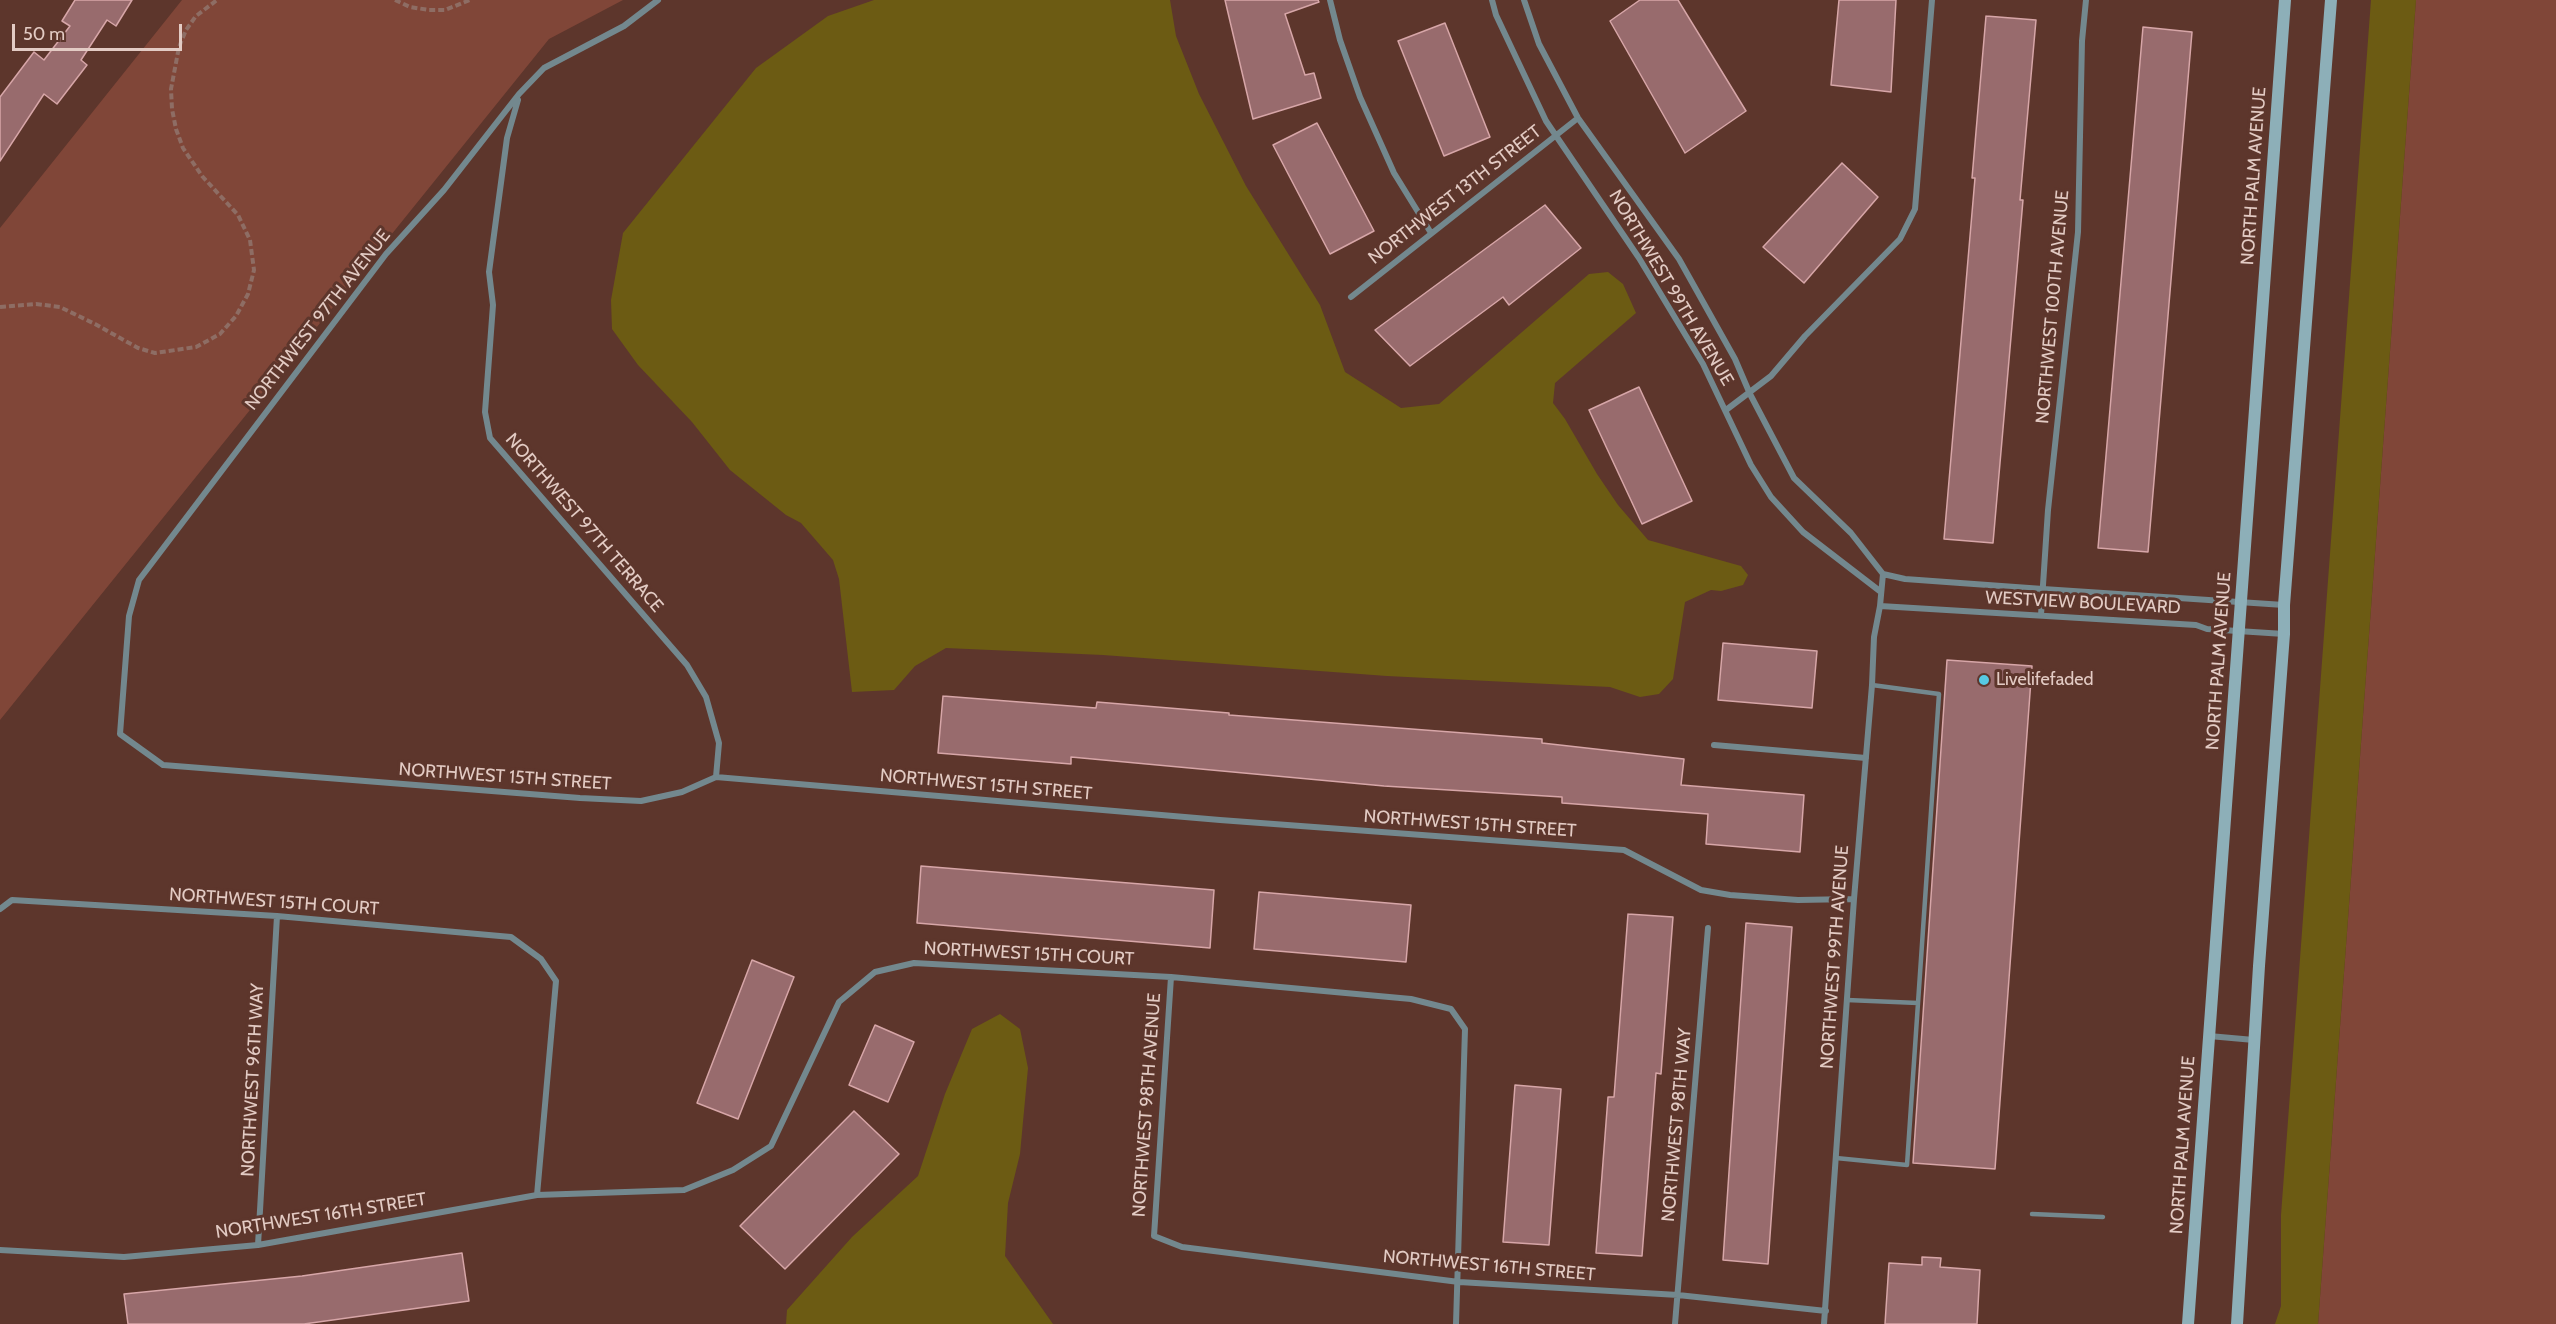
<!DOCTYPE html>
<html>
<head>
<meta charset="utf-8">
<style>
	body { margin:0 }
	#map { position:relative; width:2556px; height:1324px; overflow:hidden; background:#5d362c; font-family:Cabin,sans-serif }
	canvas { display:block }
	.scale { position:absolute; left:12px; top:24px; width:170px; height:27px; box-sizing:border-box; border:3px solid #e3cbc4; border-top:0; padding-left:8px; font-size:18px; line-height:21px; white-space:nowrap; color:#e3cbc4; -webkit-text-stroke:4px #5d362c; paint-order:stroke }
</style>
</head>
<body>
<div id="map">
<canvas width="2556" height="1324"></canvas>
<div class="scale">50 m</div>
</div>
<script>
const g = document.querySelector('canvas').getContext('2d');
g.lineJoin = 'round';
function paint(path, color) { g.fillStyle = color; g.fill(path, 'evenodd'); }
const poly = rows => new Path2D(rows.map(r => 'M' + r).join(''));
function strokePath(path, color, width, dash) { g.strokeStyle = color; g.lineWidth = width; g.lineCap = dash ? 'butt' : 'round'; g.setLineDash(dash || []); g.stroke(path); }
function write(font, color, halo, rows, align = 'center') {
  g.font = font + ' Cabin,sans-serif'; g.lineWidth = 6; g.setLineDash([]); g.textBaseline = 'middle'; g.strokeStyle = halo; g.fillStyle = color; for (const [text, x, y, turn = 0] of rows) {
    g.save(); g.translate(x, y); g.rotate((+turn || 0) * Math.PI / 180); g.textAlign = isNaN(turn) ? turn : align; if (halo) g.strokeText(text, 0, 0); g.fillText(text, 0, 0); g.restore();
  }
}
paint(poly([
	[182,0,623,0,549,39,0,720,0,228],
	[2416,0,2556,0,2556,1324,2318,1324]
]), '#804638');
paint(poly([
	[874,0,1170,0,1176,36,1199,94,1246,186,1320,305,1345,372,1401,408,1439,404,1589,274,1608,272,1623,284,1636,313,1555,383,1553,403,1565,419,1597,474,1618,505,1648,540,1741,566,1748,575,1743,585,1721,591,1711,590,1685,602,1673,679,1659,694,1640,697,1610,687,1387,676,1103,655,946,648,915,666,894,690,852,692,839,579,833,560,801,523,786,515,730,470,692,422,638,365,612,329,611,300,623,233,756,68,828,16],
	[2371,0,2416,0,2318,1324,2275,1324,2281,1306,2281,1215],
	[1000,1014,1020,1029,1028,1068,1020,1154,1008,1203,1005,1256,1053,1324,786,1324,787,1310,852,1237,918,1176,945,1094,972,1029]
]), '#6c5b13');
const building = poly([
	[75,0,132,0,116,26,107,20,81,60,87,65,57,104,44,94,0,161,0,97,34,52,44,60,70,26,62,21,75,0],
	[1225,0,1318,0,1319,2,1285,14,1305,75,1314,73,1321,98,1253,119,1225,0],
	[1640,0,1678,0,1746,111,1685,153,1610,21,1640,0],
	[1839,0,1896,0,1891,92,1831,85,1839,0],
	[1986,16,2036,20,2020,200,2023,200,1993,543,1944,539,1975,178,1972,178,1986,16],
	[1445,23,1490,137,1444,156,1398,41,1445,23],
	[2143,27,2192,32,2148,552,2098,548,2143,27],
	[1317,123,1374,231,1330,254,1273,145,1317,123],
	[1842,163,1878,197,1804,283,1763,247,1842,163],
	[1545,205,1581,248,1509,305,1503,297,1410,366,1375,330,1545,205],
	[1639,387,1692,501,1642,524,1589,410,1639,387],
	[1723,643,1817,651,1812,708,1718,700,1723,643],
	[1947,660,2032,666,1995,1169,1913,1163,1947,660],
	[943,696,1096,708,1097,702,1229,713,1229,715,1542,739,1542,743,1684,759,1681,785,1804,795,1800,852,1706,844,1708,814,1562,803,1562,797,1384,786,1071,757,1071,764,938,753,943,696],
	[921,866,1214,890,1210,948,917,923,921,866],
	[1259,892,1411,905,1406,962,1254,949,1259,892],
	[1628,914,1673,917,1661,1074,1656,1073,1642,1256,1596,1253,1608,1097,1614,1097,1628,914],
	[1746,923,1792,927,1768,1264,1723,1260,1746,923],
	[752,960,794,977,738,1119,697,1103,752,960],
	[875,1025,914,1042,888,1102,849,1085,875,1025],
	[1515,1085,1561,1089,1549,1245,1503,1242,1515,1085],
	[854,1111,899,1154,785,1269,740,1226,854,1111],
	[462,1253,469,1301,304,1324,128,1324,124,1294,302,1276,462,1253],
	[1922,1257,1941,1258,1940,1267,1980,1270,1977,1324,1885,1324,1889,1263,1922,1265,1922,1257]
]);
paint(building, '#986b6d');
strokePath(building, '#d7a6a8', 1.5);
strokePath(poly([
	[395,0,410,7,429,10,445,10,470,0],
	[0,307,36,304,60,307,95,324,138,348,155,353,196,347,220,334,236,316,248,294,254,270,250,240,238,215,202,176,183,148,176,129,172,109,171,89,179,47,186,30,196,16,217,0]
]), '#8e6d64', 4, [6, 3]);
strokePath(poly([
	[1847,1000,1918,1003],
	[1836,1158,1907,1165,1939,694,1872,685],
	[2032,1214,2103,1217]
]), '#73888e', 4.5);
strokePath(poly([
	[658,0,624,26,544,68,519,94,444,190,386,254,139,580,129,616,120,734,163,765,580,798,641,801,682,792,716,777,1220,820,1624,850,1701,890,1730,895,1798,900,1854,899],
	[1330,0,1340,40,1360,97,1394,173,1431,233],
	[1492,0,1496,15,1546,121,1639,258,1703,364,1751,465,1771,497,1803,532,1881,592],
	[1524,0,1539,44,1578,118,1679,259,1735,359,1750,394,1794,478,1851,533,1883,574,1880,606,1874,637,1872,685,1854,899,1824,1324],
	[518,100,507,138,489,272,493,305,485,412,490,438,687,665,706,697,719,743,716,777],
	[1351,297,1578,118],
	[1726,410,1771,376,1805,336,1900,239,1915,209,1932,0],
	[1883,574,1905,579,2043,589,2284,605],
	[1880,606,2196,625,2207,629,2284,634],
	[2041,615,2048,510,2078,232,2082,41,2086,0],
	[1714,745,1866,758],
	[0,909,12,900,277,916,511,937,541,959,556,981,537,1195],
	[1171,977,1154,1236,1182,1247,1459,1282,1678,1295,1826,1311],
	[2209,1036,2254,1040],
	[258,1245,277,916],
	[0,1250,124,1257,258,1245,537,1195,684,1190,733,1170,771,1146,839,1002,875,972,914,963,1171,977,1411,999,1451,1009,1465,1029,1456,1324],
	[1675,1324,1708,928]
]), '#73888e', 6);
strokePath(poly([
	[2188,1324,2285,0],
	[2237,1324,2259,966,2284,634,2284,605,2331,0]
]), '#8dafb8', 12);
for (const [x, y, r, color] of [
	[1984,680,6,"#57c9e3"]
]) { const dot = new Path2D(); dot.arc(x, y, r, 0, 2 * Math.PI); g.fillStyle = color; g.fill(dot); strokePath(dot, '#5d362c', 2); }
write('18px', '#e3cbc4', '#5d362c', [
	["NORTH PALM AVENUE",2254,176,-86],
	["NORTHWEST 13TH STREET",1455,195,-38],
	["NORTHWEST 99TH AVENUE",1671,288,59],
	["NORTHWEST 100TH AVENUE",2053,307,-85],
	["NORTHWEST 97TH AVENUE",318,320,-52],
	["NORTHWEST 97TH TERRACE",584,523,49],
	["WESTVIEW BOULEVARD",2083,603,3],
	["NORTH PALM AVENUE",2219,661,-86],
	["NORTHWEST 15TH STREET",505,777,4],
	["NORTHWEST 15TH STREET",986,785,5],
	["NORTHWEST 15TH STREET",1470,824,4],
	["NORTHWEST 15TH COURT",274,902,4],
	["NORTHWEST 15TH COURT",1029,954,3],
	["NORTHWEST 99TH AVENUE",1835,957,-86],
	["NORTHWEST 96TH WAY",253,1080,-87],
	["NORTHWEST 98TH AVENUE",1147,1105,-86],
	["NORTHWEST 98TH WAY",1677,1125,-85],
	["NORTH PALM AVENUE",2183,1145,-86],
	["NORTHWEST 16TH STREET",321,1216,-9],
	["NORTHWEST 16TH STREET",1489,1266,5]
]);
write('18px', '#e3cbc4', '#5d362c', [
	["Livelifefaded",1996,680]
], 'left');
</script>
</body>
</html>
